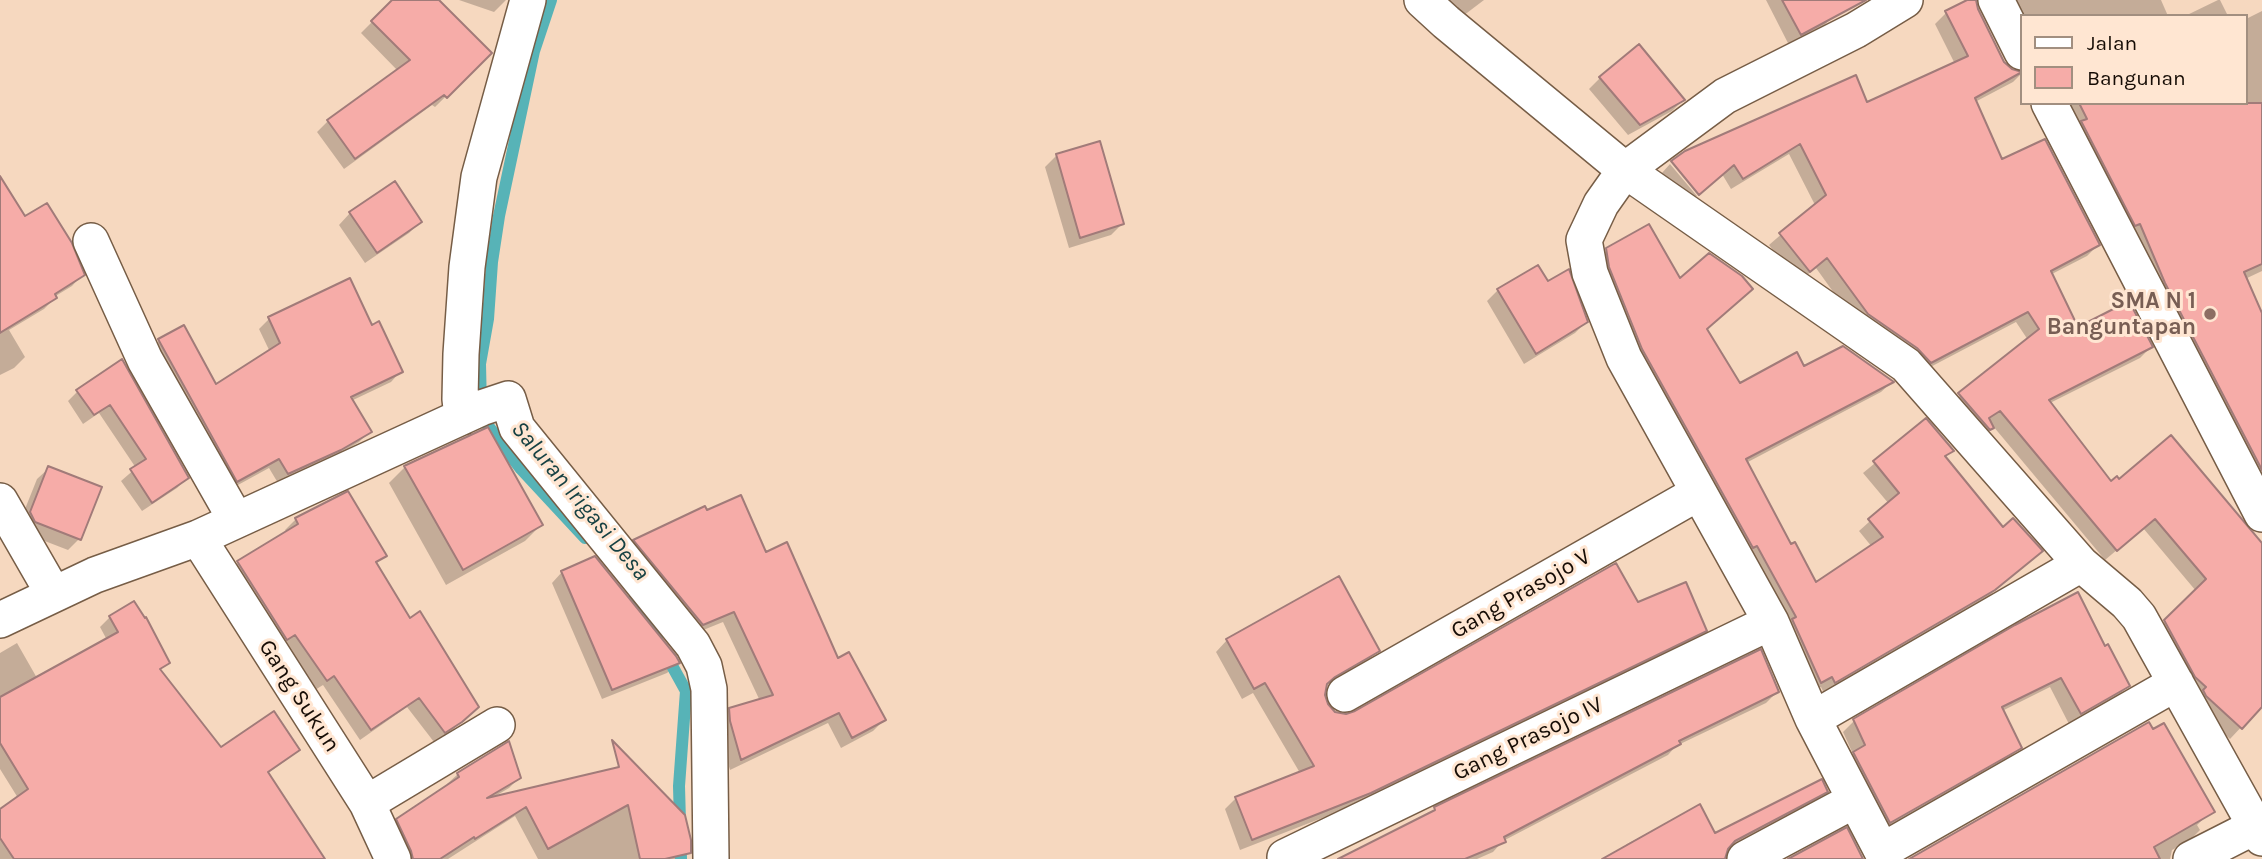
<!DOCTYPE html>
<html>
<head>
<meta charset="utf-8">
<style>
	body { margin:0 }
	#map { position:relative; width:2262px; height:859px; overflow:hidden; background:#f6d8bf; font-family:Karla,sans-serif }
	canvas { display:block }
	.legend { position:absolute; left:2020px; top:14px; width:228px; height:91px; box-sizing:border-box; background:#ffe6d2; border:2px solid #a28f80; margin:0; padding:9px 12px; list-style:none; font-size:21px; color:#160c05 }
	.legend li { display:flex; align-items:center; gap:14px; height:35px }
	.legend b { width:35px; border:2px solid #a28f80 }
</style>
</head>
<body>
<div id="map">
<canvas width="2262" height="859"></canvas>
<ul class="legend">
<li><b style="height:9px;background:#fff"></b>Jalan</li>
<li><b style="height:19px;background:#f6aca8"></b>Bangunan</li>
</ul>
</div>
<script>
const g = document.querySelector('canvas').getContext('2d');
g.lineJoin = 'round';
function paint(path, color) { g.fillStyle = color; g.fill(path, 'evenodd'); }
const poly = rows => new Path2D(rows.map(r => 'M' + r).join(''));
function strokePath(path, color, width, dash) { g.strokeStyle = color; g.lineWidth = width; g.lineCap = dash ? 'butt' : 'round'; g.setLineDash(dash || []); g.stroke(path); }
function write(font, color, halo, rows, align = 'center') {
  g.font = font + ' Karla,sans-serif'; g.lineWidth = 6; g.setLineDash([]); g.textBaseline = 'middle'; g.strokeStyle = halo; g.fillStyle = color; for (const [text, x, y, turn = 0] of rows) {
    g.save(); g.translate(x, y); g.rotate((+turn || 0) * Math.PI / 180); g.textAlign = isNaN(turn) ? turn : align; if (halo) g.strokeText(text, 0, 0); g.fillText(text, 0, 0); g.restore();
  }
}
paint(poly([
	[394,0,437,0,490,53,435,107,432,105,344,169,317,132,328,121,398,71,361,33],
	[459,0,506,0,494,12],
	[1430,0,1484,0,1455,22],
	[1766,0,1821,0,1831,18,1820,30,1789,45],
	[1971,0,1976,0,1976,9,2003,62,2011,71,2022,73,2013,82,1975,102,2002,162,2098,245,2087,256,2050,275,2077,330,2151,347,2140,358,2050,403,2111,483,2262,546,2262,705,2230,739,2195,707,2154,633,2196,591,2143,528,2105,560,1993,426,1980,439,1948,406,2028,340,2016,322,1919,373,1857,325,1816,268,1798,282,1769,245,1815,205,1789,154,1731,189,1722,174,1673,162,1867,104,1955,64,1935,24,1946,13],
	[1992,0,2161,0,2168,16,2022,16],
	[2218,0,2220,0,2228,16,2185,16],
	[2262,11,2262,271,2245,279,2262,318,2262,513,2058,103,2246,103,2246,19],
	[1600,78,1683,100,1672,111,1628,135,1589,89],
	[1099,143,1122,224,1111,235,1069,248,1045,167,1056,156],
	[1670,164,1697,196,1687,204,1661,174],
	[0,179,25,218,82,275,72,286,54,297,55,298,44,309,9,330,25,357,14,368,0,375],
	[350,213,420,222,409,233,365,263,339,225],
	[1607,250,1705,330,1739,385,1803,369,1892,382,1881,392,1746,463,1790,546,1815,584,1872,547,1859,531,1889,504,1863,473,1926,421,1952,450,1945,458,2030,561,1983,601,1824,693,1821,687,1810,693,1632,360,1596,261],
	[1547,284,1586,322,1575,333,1524,364,1487,301,1498,290],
	[269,319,371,327,401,371,391,382,351,401,370,431,359,442,329,460,278,483,269,468,227,491,149,351,159,341,183,327,215,386,270,352,259,329],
	[122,362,187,478,177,488,142,511,121,481,136,468,99,413,83,424,68,401,78,391],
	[405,467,541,525,525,541,446,585,389,483],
	[49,468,79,539,68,550,24,533,19,524,37,479],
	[347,494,384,555,375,565,409,620,476,707,449,733,434,742,407,707,360,740,323,685,315,690,227,573,238,563,287,533,285,530,296,519],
	[634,541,765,555,837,660,884,720,873,731,841,748,828,723,730,770,719,733,719,720,730,709,760,701,723,622,691,635,624,552],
	[562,572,677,663,667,673,602,699,552,583],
	[1637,604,1705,630,1694,642,1358,804,1240,850,1225,809,1236,798,1300,773,1253,693,1242,699,1216,652,1227,640,1378,651,1366,662,1325,685,1323,695,1326,705,1335,713,1346,716],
	[110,617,168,662,159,671,221,749,298,749,288,759,267,774,323,859,0,859,0,812,18,798,0,769,0,653,17,643,37,678,107,640,100,627],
	[2016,627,2104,648,2128,686,2117,697,2069,724,2050,687,2002,711,2020,747,2009,758,1879,833,1843,764,1853,754,1843,732,1854,721],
	[1777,692,1766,703,1676,746,1668,755,1503,841,1493,852,1477,859,1342,859,1428,816,1435,809],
	[635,765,689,852,682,859,538,859,515,816,448,859,400,859,387,830,398,820,449,786,447,784,458,774,519,778,509,788,492,798],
	[1826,791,1815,802,1726,850,1724,859,1606,859,1620,851,1627,844,1699,806,1714,836],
	[2212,811,2197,825,2200,830,2189,841,2172,850,2170,859,1912,859]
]), '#0003');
strokePath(poly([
	[551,0,534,51,499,216,492,262,488,319,480,364,481,408,482,418,521,469,585,538],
	[635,597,657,637],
	[665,653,686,691,679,786,681,859]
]), '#57b3b7', 12);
const building = poly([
	[392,0,439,0,492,53,447,98,444,95,355,159,327,120,410,60,371,21,392,0],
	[1782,0,1866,0,1801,35,1782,0],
	[1967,0,1976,0,1978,9,2004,62,2012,69,2022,72,1975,98,2002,159,2045,139,2100,245,2051,271,2078,327,2129,301,2153,347,2049,400,2111,481,2117,476,2119,479,2171,435,2262,543,2262,707,2242,729,2206,696,2203,690,2206,687,2195,677,2164,620,2206,579,2155,519,2117,551,2000,411,1989,418,1994,428,1990,430,1958,393,2039,329,2028,312,1931,363,1917,348,1868,314,1827,258,1810,272,1779,233,1826,195,1800,144,1743,179,1734,165,1699,195,1671,161,1685,151,1856,75,1867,102,1968,56,1945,11,1967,0],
	[1639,44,1685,100,1640,125,1599,77,1639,44],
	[2079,103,2262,103,2262,264,2244,272,2262,313,2262,470,2165,283,2140,224,2135,226,2081,121,2087,119,2079,103],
	[1100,141,1124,224,1080,238,1056,154,1100,141],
	[0,176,25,216,47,203,72,243,85,275,55,294,57,298,0,333,0,176],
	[395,181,422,222,377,253,349,212,395,181],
	[1649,224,1680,278,1709,253,1742,276,1753,289,1707,329,1740,383,1797,352,1804,366,1843,346,1894,382,1746,459,1791,544,1795,542,1816,582,1883,537,1868,519,1899,493,1873,461,1926,418,1954,451,1945,456,2003,527,2013,518,2043,551,1995,590,1835,683,1832,677,1821,683,1792,619,1796,617,1757,546,1753,548,1642,349,1609,267,1606,248,1649,224],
	[1538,265,1548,281,1569,269,1588,322,1536,354,1497,289,1538,265],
	[350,278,372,325,379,321,403,372,351,397,372,432,341,450,288,474,279,459,237,482,158,339,184,325,216,384,280,343,268,317,350,278],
	[122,359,189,478,152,503,130,469,146,459,110,405,94,415,76,390,122,359],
	[488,427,543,525,463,570,404,466,488,427],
	[48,466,102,487,81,540,35,522,30,512,48,466],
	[348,491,387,556,376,562,410,618,420,611,479,707,462,722,445,733,419,698,371,730,334,676,327,681,295,635,287,640,237,561,298,524,295,518,348,491],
	[741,495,766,552,787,542,838,658,849,652,886,720,852,738,839,713,741,760,730,721,729,708,773,695,734,612,703,625,633,540,705,506,707,510,741,495],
	[595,556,676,656,680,663,612,690,561,571,595,556],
	[1616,563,1638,602,1686,582,1707,631,1371,793,1252,840,1235,797,1314,766,1265,683,1254,689,1226,639,1339,576,1380,651,1335,677,1327,684,1325,695,1328,704,1335,712,1346,714,1355,711,1616,563],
	[2078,592,2105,646,2108,644,2130,686,2081,714,2061,678,2002,707,2022,748,1890,823,1853,752,1865,745,1853,719,2015,625,2078,592],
	[134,601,145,618,146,617,170,663,160,669,221,747,274,711,300,750,268,772,325,859,14,859,0,838,0,809,28,789,0,743,0,697,118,632,109,616,134,601],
	[1761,649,1779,692,1679,741,1681,744,1504,837,1506,842,1465,859,1338,859,1435,810,1434,807,1761,649],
	[2149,722,2153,729,2164,723,2215,812,2154,847,2160,859,1909,859,2149,722],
	[612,740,685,815,691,840,691,853,665,859,640,859,628,805,548,849,526,807,475,839,474,837,440,859,413,859,411,851,396,819,459,777,457,773,509,741,521,778,487,798,619,767,612,740],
	[1822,779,1828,792,1735,841,1728,849,1725,859,1602,859,1700,804,1715,833,1822,779],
	[1847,827,1863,859,1788,859,1847,827]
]);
paint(building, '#f6aca8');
strokePath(building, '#a17b79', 2);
const street = poly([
	[1422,0,1446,22,1625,170,1906,365,2081,564],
	[1996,0,2022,52],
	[2049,103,2262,514],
	[91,241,145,360,236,520],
	[462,417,460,399,461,354,467,267,479,177,528,0],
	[0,501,53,593],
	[198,538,367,803,393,859],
	[0,620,95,575,198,538,481,408,508,399,517,428,693,645,704,666,709,689,711,859],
	[1345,694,1698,493],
	[1813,719,2081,564,2127,603,2139,617,2262,838],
	[367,803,497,725],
	[1882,851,2176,683],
	[1285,857,1771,622],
	[1745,859,1855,800],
	[1886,859,1813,719,1771,622,1624,358,1590,273,1584,240,1601,204,1625,170,1725,96,1856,30,1905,0],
	[2191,859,2256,826]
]);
strokePath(street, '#765d46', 38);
strokePath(street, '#fff', 35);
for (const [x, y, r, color] of [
	[2210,314,7,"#8d6e63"]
]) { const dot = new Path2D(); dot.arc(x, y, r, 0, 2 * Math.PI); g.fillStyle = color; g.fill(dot); strokePath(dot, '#ffe6d2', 2.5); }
write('bold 23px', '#785e54', '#ffe6d2', [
	["SMA N 1",2196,301],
	["Banguntapan",2196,327]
], 'right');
write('23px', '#160c05', '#ffe6d2', [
	["Gang Prasojo V",1521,594,-30],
	["Gang Sukun",299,696,57],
	["Gang Prasojo IV",1528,739,-26]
]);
write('italic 24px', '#164143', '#ffe6d2', [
	["Saluran Irigasi Desa",580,501,50]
]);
</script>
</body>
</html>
